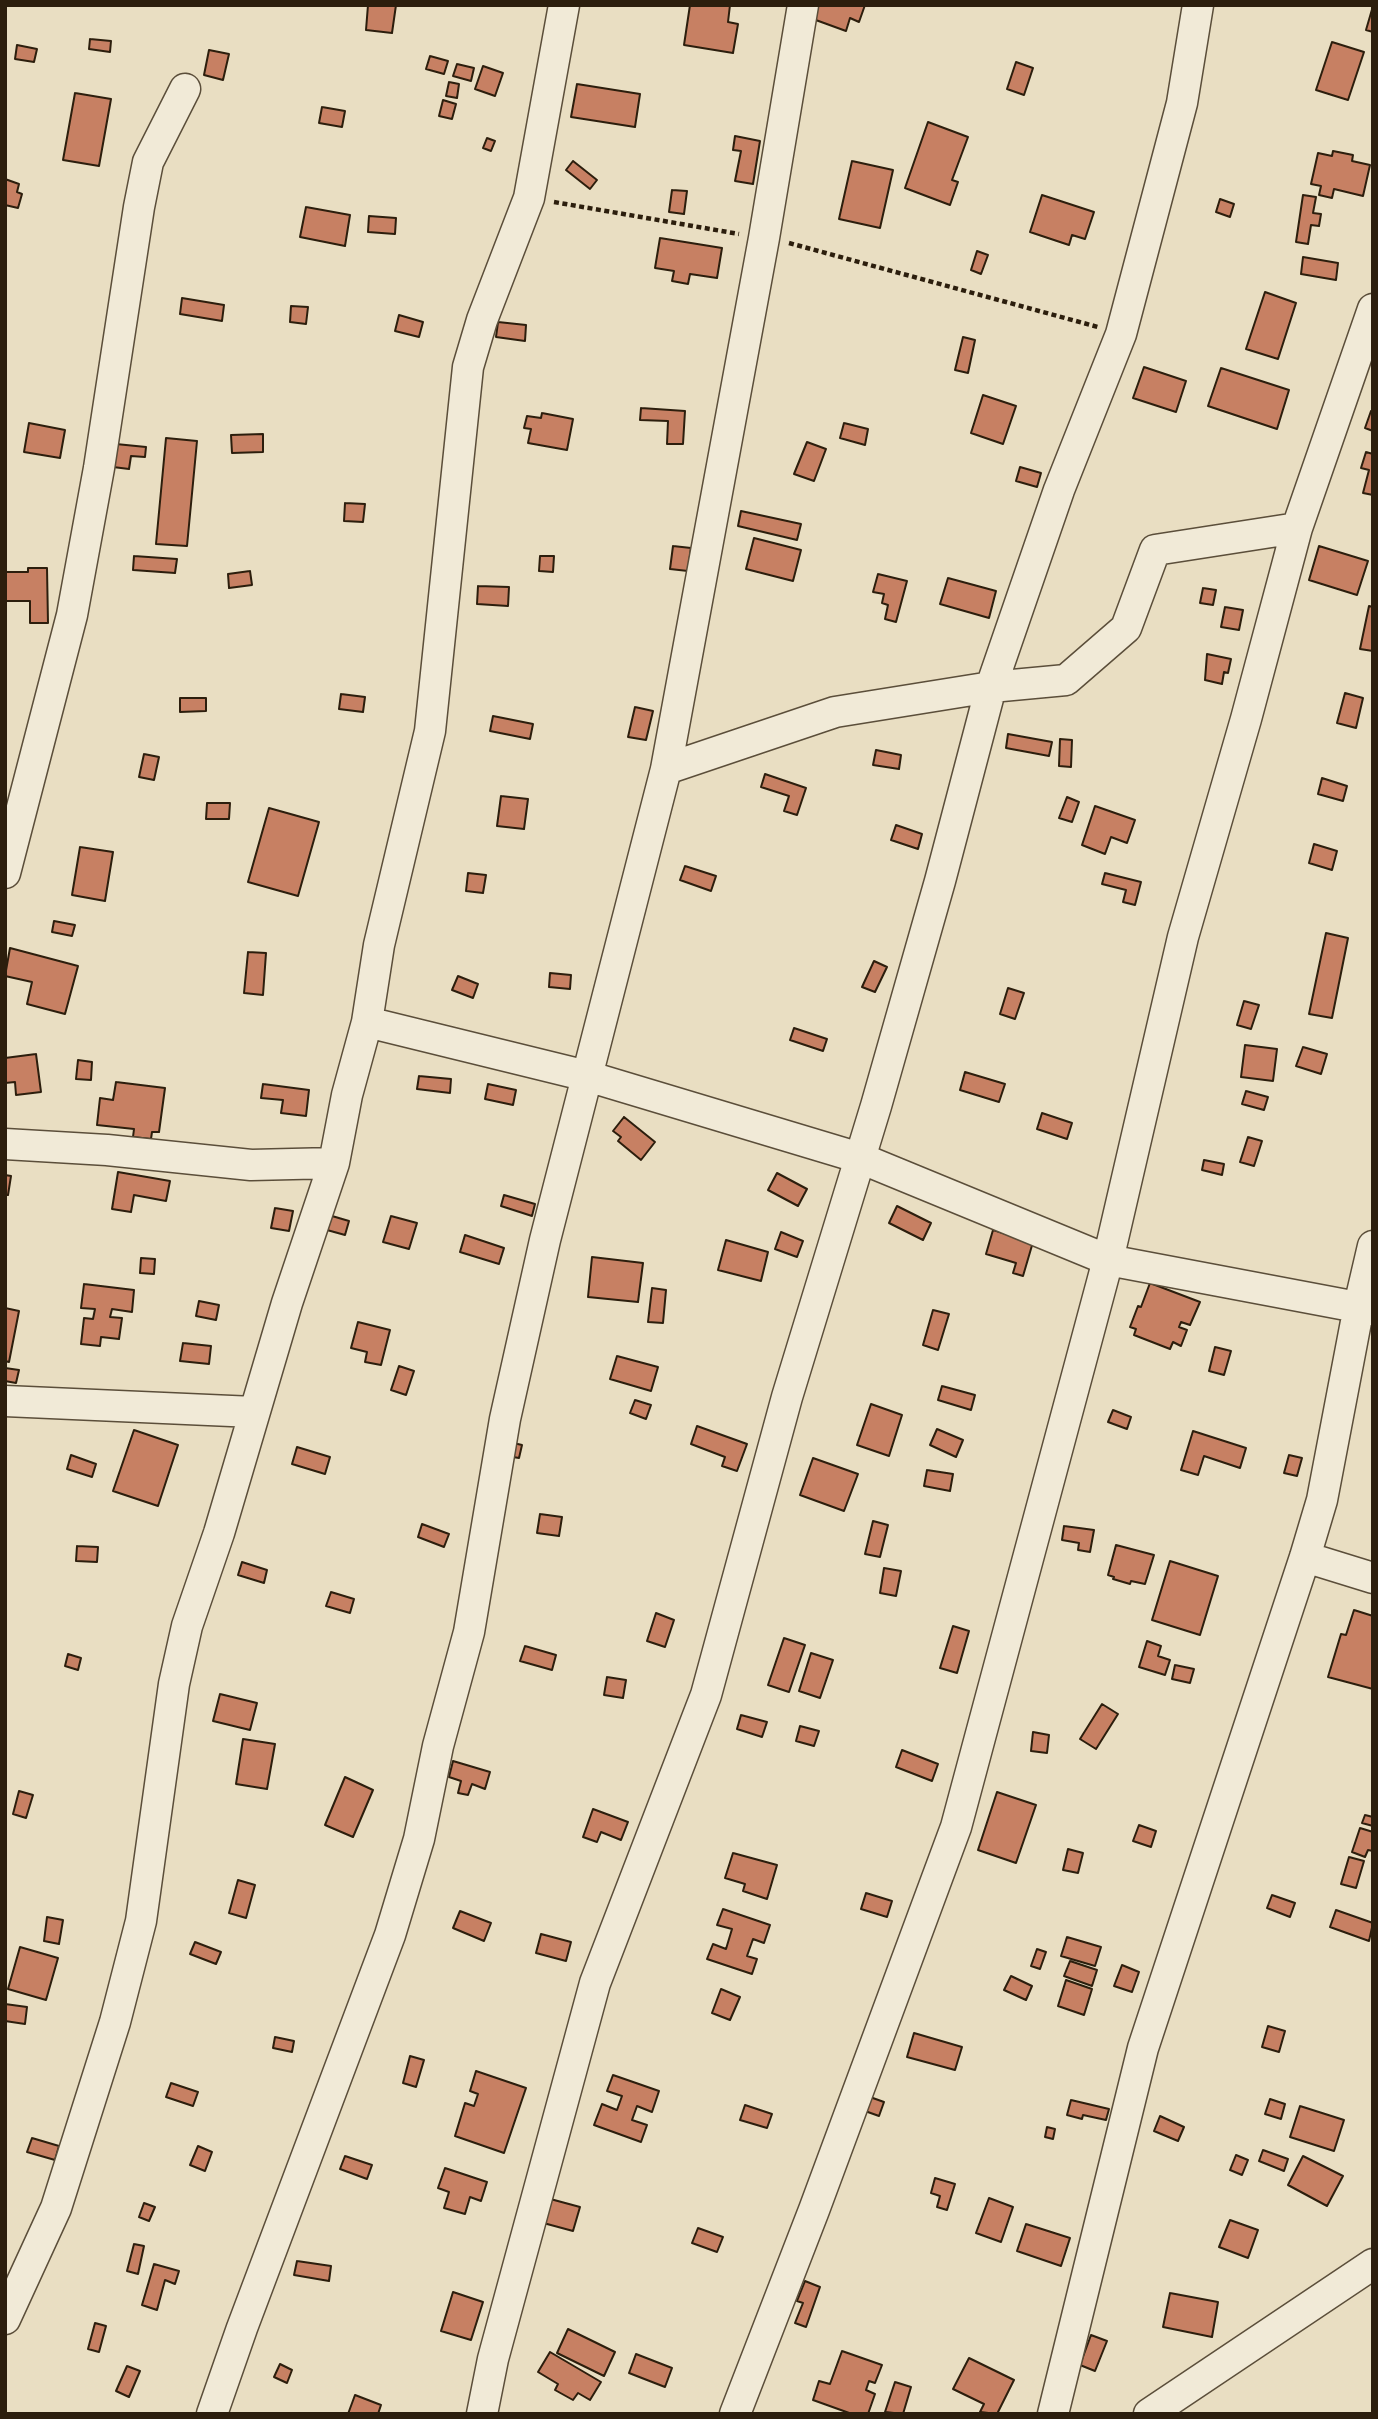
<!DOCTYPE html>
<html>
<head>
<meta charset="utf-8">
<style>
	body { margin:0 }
	#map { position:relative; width:1378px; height:2419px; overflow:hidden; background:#e9dec2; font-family:"IM FELL English",serif }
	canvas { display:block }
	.frame { position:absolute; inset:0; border:7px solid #2c1e0d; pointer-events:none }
</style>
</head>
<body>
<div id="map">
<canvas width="1378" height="2419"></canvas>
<div class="frame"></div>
</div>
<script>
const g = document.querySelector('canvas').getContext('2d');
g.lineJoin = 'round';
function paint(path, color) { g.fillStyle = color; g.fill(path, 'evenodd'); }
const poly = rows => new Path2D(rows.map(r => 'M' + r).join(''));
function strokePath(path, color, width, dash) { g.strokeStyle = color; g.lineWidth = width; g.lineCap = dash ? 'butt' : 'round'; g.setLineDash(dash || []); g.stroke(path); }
const building = poly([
	[368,5,396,5,392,33,366,30,368,5],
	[690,5,730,5,728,22,738,24,733,53,684,45,690,5],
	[818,5,865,5,859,22,850,18,846,31,813,19,818,5],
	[1373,6,1373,32,1366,30,1373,6],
	[90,39,111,41,110,52,89,49,90,39],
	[1332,42,1364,52,1348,100,1316,90,1332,42],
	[17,45,37,49,34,62,15,59,17,45],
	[209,50,229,54,223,80,204,75,209,50],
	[430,56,448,61,444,74,426,69,430,56],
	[1016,62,1033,68,1024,95,1007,89,1016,62],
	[457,64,474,68,471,81,453,76,457,64],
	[483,66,503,73,495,96,475,89,483,66],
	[449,82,459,84,457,98,446,96,449,82],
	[577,84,640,94,635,127,571,117,577,84],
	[75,93,111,99,99,166,63,160,75,93],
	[443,100,456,104,452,119,439,116,443,100],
	[322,107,345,111,342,127,319,123,322,107],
	[928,122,968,137,952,180,958,182,950,205,905,188,928,122],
	[735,136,760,141,753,184,735,181,741,151,733,150,735,136],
	[487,138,495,141,491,151,483,148,487,138],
	[1333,151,1353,155,1352,161,1370,165,1363,196,1334,189,1332,198,1319,195,1321,186,1311,184,1318,153,1332,156,1333,151],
	[573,161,597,180,590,189,566,170,573,161],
	[852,161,893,170,880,228,839,219,852,161],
	[5,179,19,184,17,192,22,194,18,208,5,205,5,179],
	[672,190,687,191,684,214,669,212,672,190],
	[1042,195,1094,212,1085,239,1072,235,1069,245,1030,232,1042,195],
	[1303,195,1316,197,1313,213,1321,214,1319,226,1311,225,1308,244,1296,242,1303,195],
	[1220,199,1234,204,1230,217,1216,212,1220,199],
	[306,207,350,215,345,246,300,237,306,207],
	[369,216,396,218,395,234,368,232,369,216],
	[660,238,722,248,717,278,690,274,688,284,672,281,674,271,655,268,660,238],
	[977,251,988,255,981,274,971,270,977,251],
	[1303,257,1338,263,1336,280,1301,274,1303,257],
	[1265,292,1296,303,1278,359,1246,349,1265,292],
	[182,298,224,305,222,321,180,314,182,298],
	[291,306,308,307,306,324,290,322,291,306],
	[399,315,423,322,419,337,395,331,399,315],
	[498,322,526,325,525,341,496,337,498,322],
	[963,337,975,340,968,373,955,370,963,337],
	[1144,367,1186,381,1176,412,1133,398,1144,367],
	[1221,368,1289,390,1277,429,1208,406,1221,368],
	[983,395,1016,406,1003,444,971,433,983,395],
	[641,408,685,411,683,444,667,444,668,421,640,420,641,408],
	[1371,411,1373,412,1373,431,1365,428,1371,411],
	[542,413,573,419,567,450,528,443,531,429,524,428,527,416,541,418,542,413],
	[29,423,65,430,60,458,24,452,29,423],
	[844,423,868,429,865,445,840,438,844,423],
	[263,434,263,452,232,453,231,435,263,434],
	[166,438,197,441,187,546,156,544,166,438],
	[807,442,826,449,814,481,794,474,807,442],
	[116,444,146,447,145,457,131,456,129,469,113,467,116,444],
	[1366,452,1373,454,1373,495,1363,493,1369,470,1361,468,1366,452],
	[1020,467,1041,473,1037,487,1016,481,1020,467],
	[345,503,365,504,363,522,344,521,345,503],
	[741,511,801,524,797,540,738,526,741,511],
	[754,538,801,550,793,581,746,569,754,538],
	[673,546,691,548,688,571,670,569,673,546],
	[1319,546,1368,561,1357,595,1309,580,1319,546],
	[134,556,177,559,175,573,133,570,134,556],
	[540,556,554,556,553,572,539,571,540,556],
	[28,568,47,568,48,623,30,623,30,601,5,601,5,572,28,572,28,568],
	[250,571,252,585,229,588,228,574,250,571],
	[878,574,907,581,896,622,885,619,888,605,882,603,884,594,873,592,878,574],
	[948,578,996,591,989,618,940,604,948,578],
	[478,586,509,587,508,606,477,604,478,586],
	[1203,588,1216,590,1213,605,1200,603,1203,588],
	[1369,606,1373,607,1373,651,1360,649,1369,606],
	[1225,607,1243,610,1239,630,1221,627,1225,607],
	[1207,654,1231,659,1228,673,1224,672,1222,684,1205,680,1207,654],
	[1345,693,1363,698,1356,728,1337,723,1345,693],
	[341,694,365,697,363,712,339,709,341,694],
	[180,698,206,698,206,711,180,712,180,698],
	[635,707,653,711,646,740,628,737,635,707],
	[493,716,533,724,530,739,490,731,493,716],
	[1008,734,1052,742,1049,756,1006,748,1008,734],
	[1060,739,1072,740,1071,767,1059,766,1060,739],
	[876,750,901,755,899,769,873,765,876,750],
	[144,754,159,757,154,780,139,777,144,754],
	[765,774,806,788,797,815,784,811,789,796,761,787,765,774],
	[1322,778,1347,786,1343,801,1318,794,1322,778],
	[501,796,528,799,524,829,497,826,501,796],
	[1067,797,1079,802,1072,822,1059,818,1067,797],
	[207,803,230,803,229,819,206,819,207,803],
	[1095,806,1135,820,1127,843,1111,837,1105,854,1082,845,1095,806],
	[269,808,319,822,298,896,248,882,269,808],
	[896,825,922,834,918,849,891,840,896,825],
	[1314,844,1337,851,1332,870,1309,863,1314,844],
	[80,847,113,852,105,901,72,895,80,847],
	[685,866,716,876,711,891,680,880,685,866],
	[468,873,486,875,483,893,466,891,468,873],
	[1105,873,1141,882,1135,905,1123,902,1126,890,1102,884,1105,873],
	[54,921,75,925,72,936,52,932,54,921],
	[1326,933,1348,938,1332,1018,1309,1014,1326,933],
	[10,948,78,966,65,1014,27,1004,32,982,5,976,10,948],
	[248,952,266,953,263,995,244,993,248,952],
	[874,961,887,967,875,992,862,987,874,961],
	[550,973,571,975,570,989,549,987,550,973],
	[458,976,478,984,473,998,452,990,458,976],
	[1008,988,1024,993,1015,1019,1000,1014,1008,988],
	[1244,1001,1259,1005,1251,1029,1237,1025,1244,1001],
	[794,1028,827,1039,823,1051,790,1040,794,1028],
	[1245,1045,1277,1049,1273,1081,1241,1077,1245,1045],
	[1303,1047,1327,1054,1321,1074,1296,1066,1303,1047],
	[36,1054,41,1092,16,1095,15,1082,5,1083,5,1058,36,1054],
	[78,1060,92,1062,91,1080,76,1079,78,1060],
	[965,1072,1005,1084,999,1102,960,1090,965,1072],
	[419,1076,451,1079,450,1093,417,1089,419,1076],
	[116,1082,165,1088,159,1132,152,1132,151,1139,133,1137,134,1129,97,1125,100,1098,113,1100,116,1082],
	[263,1084,309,1090,306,1116,281,1113,283,1100,261,1098,263,1084],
	[488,1084,516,1090,513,1105,485,1099,488,1084],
	[1246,1091,1268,1097,1264,1110,1242,1104,1246,1091],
	[1042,1113,1072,1123,1067,1139,1037,1129,1042,1113],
	[624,1117,655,1142,641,1160,618,1141,621,1137,613,1131,624,1117],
	[1248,1137,1262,1141,1254,1166,1240,1162,1248,1137],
	[1204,1160,1224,1164,1222,1175,1202,1170,1204,1160],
	[118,1172,170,1181,166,1201,134,1195,131,1212,112,1209,118,1172],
	[777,1173,807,1189,798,1206,768,1190,777,1173],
	[5,1175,11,1176,8,1195,5,1195,5,1175],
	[504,1195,535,1204,532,1216,501,1206,504,1195],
	[897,1206,931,1223,923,1240,889,1223,897,1206],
	[275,1208,293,1211,289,1231,271,1228,275,1208],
	[332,1216,349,1221,345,1235,327,1230,332,1216],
	[391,1216,417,1223,409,1249,383,1242,391,1216],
	[993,1230,1033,1242,1023,1276,1013,1273,1016,1263,986,1254,993,1230],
	[781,1232,803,1241,797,1257,775,1249,781,1232],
	[465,1235,504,1248,499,1264,460,1252,465,1235],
	[726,1240,768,1252,761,1281,718,1270,726,1240],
	[592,1257,643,1263,638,1302,588,1297,592,1257],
	[141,1258,155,1259,154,1274,140,1273,141,1258],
	[1150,1283,1200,1302,1190,1325,1181,1322,1179,1327,1187,1330,1181,1346,1173,1342,1170,1349,1134,1335,1136,1329,1130,1327,1138,1306,1141,1307,1150,1283],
	[84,1284,134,1290,132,1312,112,1309,110,1317,122,1318,119,1339,101,1337,100,1346,81,1344,84,1318,93,1319,95,1309,81,1308,84,1284],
	[652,1288,666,1290,663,1323,648,1322,652,1288],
	[199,1301,219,1305,216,1320,196,1316,199,1301],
	[5,1308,19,1311,9,1362,5,1361,5,1308],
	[933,1310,949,1314,938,1350,923,1345,933,1310],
	[358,1322,390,1330,381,1365,365,1362,367,1352,351,1348,358,1322],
	[183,1343,211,1346,209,1364,180,1361,183,1343],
	[1215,1347,1231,1351,1224,1375,1209,1371,1215,1347],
	[617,1356,658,1367,651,1391,610,1379,617,1356],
	[399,1366,414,1371,406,1395,391,1390,399,1366],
	[5,1368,19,1370,16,1383,5,1381,5,1368],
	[942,1386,975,1395,971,1410,938,1400,942,1386],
	[635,1400,651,1405,646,1419,630,1413,635,1400],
	[871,1404,902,1415,889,1456,857,1445,871,1404],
	[1113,1410,1131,1417,1127,1429,1108,1422,1113,1410],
	[697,1426,747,1444,737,1471,722,1466,725,1457,691,1444,697,1426],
	[937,1429,963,1440,956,1457,930,1445,937,1429],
	[134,1430,178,1445,158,1506,113,1491,134,1430],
	[1193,1431,1246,1448,1240,1468,1204,1456,1198,1475,1181,1470,1193,1431],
	[509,1442,522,1445,519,1458,507,1456,509,1442],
	[297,1447,330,1457,325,1474,292,1464,297,1447],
	[71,1455,96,1464,92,1477,67,1469,71,1455],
	[1289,1455,1302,1458,1297,1476,1284,1473,1289,1455],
	[813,1458,858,1474,844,1511,800,1495,813,1458],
	[927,1470,953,1474,950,1491,924,1486,927,1470],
	[540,1514,562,1517,559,1536,537,1533,540,1514],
	[873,1521,888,1525,880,1557,865,1554,873,1521],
	[422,1524,449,1534,444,1547,418,1537,422,1524],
	[1064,1526,1094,1530,1090,1552,1078,1550,1079,1543,1062,1540,1064,1526],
	[1116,1545,1154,1555,1145,1584,1131,1581,1130,1584,1113,1579,1114,1577,1108,1575,1116,1545],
	[77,1546,98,1547,97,1562,76,1561,77,1546],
	[1170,1561,1218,1576,1200,1635,1152,1620,1170,1561],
	[242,1562,267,1570,264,1583,238,1575,242,1562],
	[884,1568,901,1571,896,1596,880,1593,884,1568],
	[331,1592,354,1599,350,1613,326,1606,331,1592],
	[1354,1610,1373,1616,1373,1689,1328,1677,1341,1634,1346,1635,1354,1610],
	[656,1613,674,1620,665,1647,647,1641,656,1613],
	[953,1626,969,1631,957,1673,940,1668,953,1626],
	[784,1638,805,1645,789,1692,768,1685,784,1638],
	[1147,1641,1161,1646,1158,1656,1170,1660,1165,1675,1139,1667,1147,1641],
	[525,1646,556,1655,552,1670,520,1661,525,1646],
	[811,1653,833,1660,820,1698,799,1691,811,1653],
	[68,1654,81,1658,78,1670,65,1666,68,1654],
	[1175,1665,1194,1669,1190,1683,1172,1679,1175,1665],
	[607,1677,626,1680,623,1698,604,1695,607,1677],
	[220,1694,257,1703,250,1730,213,1721,220,1694],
	[1102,1704,1118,1714,1096,1749,1080,1739,1102,1704],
	[741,1715,767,1722,762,1737,737,1729,741,1715],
	[800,1726,819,1731,814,1746,796,1741,800,1726],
	[1033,1732,1049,1735,1047,1753,1031,1751,1033,1732],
	[243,1739,275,1744,267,1789,236,1784,243,1739],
	[902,1750,938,1764,932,1781,896,1767,902,1750],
	[453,1761,490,1772,485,1789,472,1784,468,1795,458,1793,461,1781,449,1777,453,1761],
	[345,1777,373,1790,353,1837,325,1825,345,1777],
	[19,1791,33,1795,26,1818,13,1814,19,1791],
	[997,1792,1036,1805,1016,1863,978,1850,997,1792],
	[593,1809,628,1822,621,1840,601,1832,597,1842,583,1837,593,1809],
	[1365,1815,1373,1817,1373,1826,1362,1823,1365,1815],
	[1139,1825,1156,1831,1151,1847,1133,1841,1139,1825],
	[1360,1828,1373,1832,1373,1851,1368,1850,1365,1857,1352,1852,1360,1828],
	[1068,1849,1083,1853,1078,1873,1063,1870,1068,1849],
	[733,1853,777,1865,767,1899,743,1891,745,1884,725,1878,733,1853],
	[1349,1857,1364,1861,1356,1888,1341,1884,1349,1857],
	[238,1880,255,1885,246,1918,229,1913,238,1880],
	[866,1893,892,1901,887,1917,861,1909,866,1893],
	[1272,1895,1295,1903,1290,1917,1267,1908,1272,1895],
	[723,1909,770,1925,764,1943,753,1939,747,1956,757,1959,752,1974,707,1959,713,1944,726,1949,732,1929,717,1925,723,1909],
	[1336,1910,1373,1923,1369,1941,1330,1927,1336,1910],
	[460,1911,491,1923,484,1941,453,1928,460,1911],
	[47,1917,63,1920,59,1944,44,1941,47,1917],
	[541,1934,571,1942,566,1961,536,1953,541,1934],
	[1067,1937,1101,1947,1095,1966,1061,1956,1067,1937],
	[195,1942,221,1952,216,1964,190,1954,195,1942],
	[20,1947,58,1958,46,2000,8,1989,20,1947],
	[1037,1949,1046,1952,1040,1969,1031,1966,1037,1949],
	[1070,1961,1097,1970,1092,1986,1064,1976,1070,1961],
	[1122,1965,1139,1972,1132,1992,1114,1986,1122,1965],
	[1011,1976,1032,1986,1026,2000,1004,1990,1011,1976],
	[1066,1980,1092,1989,1084,2015,1058,2006,1066,1980],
	[721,1989,740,1997,730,2020,712,2013,721,1989],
	[5,2004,27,2007,25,2024,5,2021,5,2004],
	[1268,2026,1285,2031,1279,2052,1262,2047,1268,2026],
	[914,2033,962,2047,955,2070,907,2057,914,2033],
	[275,2037,294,2041,292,2052,273,2048,275,2037],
	[410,2056,424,2060,416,2087,403,2083,410,2056],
	[476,2071,526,2088,504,2153,455,2136,465,2103,474,2106,478,2094,470,2091,476,2071],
	[613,2075,659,2091,652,2112,637,2106,632,2120,647,2125,641,2142,594,2125,602,2104,617,2110,622,2096,607,2091,613,2075],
	[171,2083,198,2092,193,2106,166,2097,171,2083],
	[870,2097,884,2102,879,2116,865,2111,870,2097],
	[1270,2099,1285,2104,1281,2119,1265,2114,1270,2099],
	[1071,2100,1109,2109,1106,2120,1083,2115,1082,2119,1067,2115,1071,2100],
	[745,2105,772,2114,767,2128,740,2120,745,2105],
	[1300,2106,1344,2120,1334,2151,1290,2137,1300,2106],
	[1160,2116,1184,2127,1178,2141,1154,2131,1160,2116],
	[1047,2127,1055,2129,1053,2139,1045,2137,1047,2127],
	[32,2138,59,2146,55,2160,27,2152,32,2138],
	[198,2146,212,2152,205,2171,190,2165,198,2146],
	[1263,2150,1288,2159,1284,2171,1259,2161,1263,2150],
	[1236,2155,1248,2160,1242,2175,1230,2170,1236,2155],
	[345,2156,372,2165,367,2179,340,2169,345,2156],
	[1303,2156,1343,2176,1327,2206,1288,2185,1303,2156],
	[445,2168,487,2182,481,2201,470,2197,465,2214,444,2208,449,2192,438,2188,445,2168],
	[935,2178,955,2184,947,2210,937,2207,940,2196,931,2193,935,2178],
	[543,2197,580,2207,573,2231,536,2221,543,2197],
	[989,2198,1013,2207,1001,2242,976,2233,989,2198],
	[144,2203,155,2207,149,2221,139,2217,144,2203],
	[1230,2220,1258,2230,1248,2258,1219,2247,1230,2220],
	[1026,2224,1070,2238,1061,2266,1017,2251,1026,2224],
	[698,2228,723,2237,717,2252,692,2243,698,2228],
	[134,2244,144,2246,138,2274,127,2271,134,2244],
	[297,2261,331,2266,329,2281,294,2275,297,2261],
	[154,2264,179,2271,175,2284,165,2280,157,2310,142,2305,154,2264],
	[805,2281,820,2287,806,2327,795,2323,803,2303,797,2301,805,2281],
	[453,2292,483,2302,471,2340,441,2331,453,2292],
	[1170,2293,1218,2302,1212,2337,1163,2327,1170,2293],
	[95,2323,106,2326,99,2352,88,2349,95,2323],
	[568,2329,615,2352,604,2376,557,2353,568,2329],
	[1091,2335,1107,2341,1095,2371,1080,2365,1091,2335],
	[842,2351,882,2365,875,2383,869,2381,866,2390,875,2394,868,2414,852,2414,813,2400,819,2381,830,2384,842,2351],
	[550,2352,601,2382,590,2400,578,2393,573,2400,555,2390,558,2384,538,2372,550,2352],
	[636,2354,672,2368,665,2387,629,2373,636,2354],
	[969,2358,1014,2380,997,2414,980,2412,984,2404,953,2389,969,2358],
	[280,2364,292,2370,287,2383,274,2377,280,2364],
	[127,2366,140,2371,129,2397,116,2391,127,2366],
	[895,2382,911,2387,903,2414,885,2412,895,2382],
	[355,2395,381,2405,378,2414,348,2414,355,2395]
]);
paint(building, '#c78063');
strokePath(building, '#2c1e0d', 2);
const minor = poly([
	[666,769,835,712,991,687,1066,680,1126,628,1155,550,1297,528],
	[5,873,72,615,99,468,139,207,148,162,185,89],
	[367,1022,587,1076,860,1158,1108,1260,1373,1310],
	[5,1144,107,1150,251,1165,334,1163,287,1303,219,1533,187,1626,174,1684,141,1921,115,2022,56,2208,5,2319],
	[334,1163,347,1095,367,1022,379,945,430,731,468,367,482,320,529,198,564,5],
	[5,1401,254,1412],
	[1305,1557,1373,1578],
	[212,2414,242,2328,390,1935,419,1839,438,1746,469,1632,505,1419,545,1240,666,769,764,238,803,5],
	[482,2414,493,2359,595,1983,706,1695,787,1397,876,1106,940,881,991,687,1059,490,1121,334,1182,103,1198,5],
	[735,2414,814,2210,956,1827,1108,1260,1183,937,1246,719,1297,528,1373,309],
	[1053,2414,1143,2048,1305,1557,1322,1500,1359,1306,1373,1246],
	[1149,2414,1373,2264]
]);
strokePath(minor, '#5b4e3a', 33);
strokePath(poly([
	[554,202,739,234],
	[789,243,1098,327]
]), '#2c1e0d', 4.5, [5, 3.5]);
strokePath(minor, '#f1ead7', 30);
</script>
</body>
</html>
